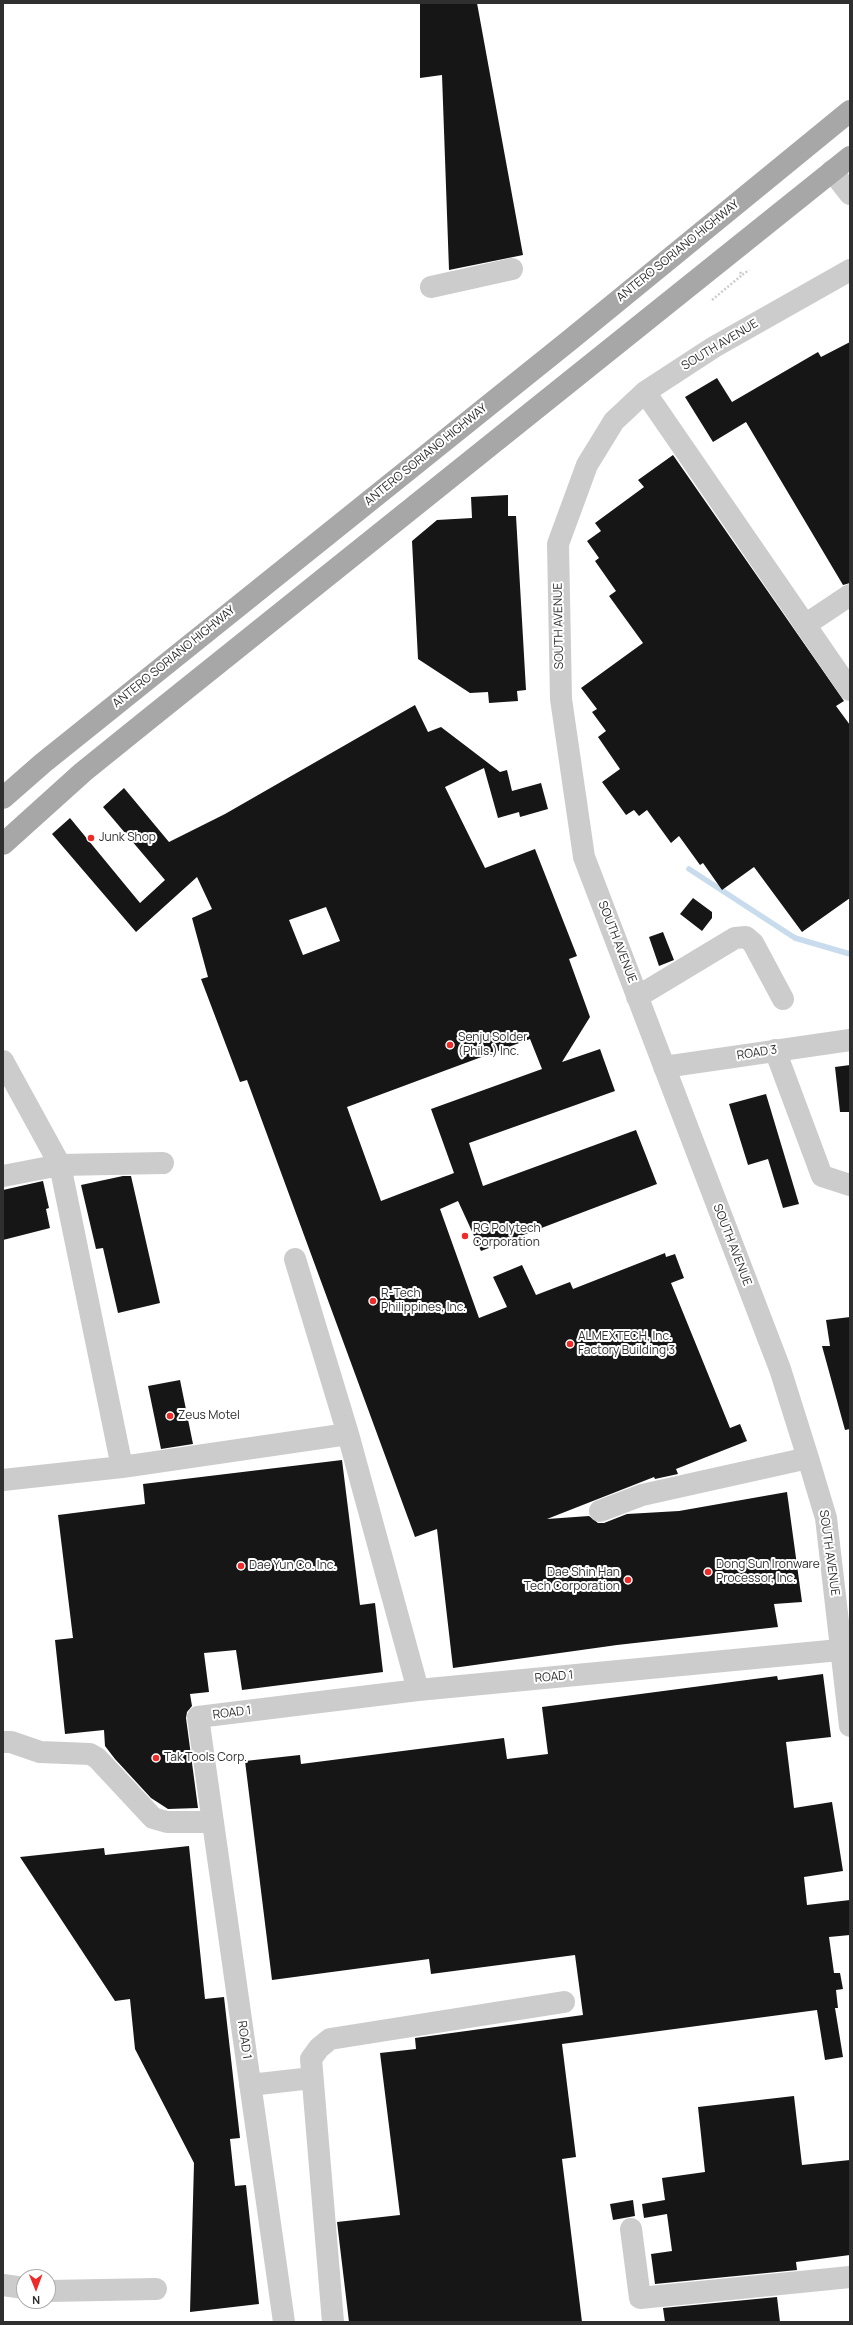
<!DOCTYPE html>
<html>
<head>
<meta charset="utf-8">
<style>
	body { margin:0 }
	#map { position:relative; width:853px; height:2325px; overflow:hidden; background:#fff; font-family:Manrope,sans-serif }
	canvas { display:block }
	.frame { position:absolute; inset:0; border:4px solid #2f2f2f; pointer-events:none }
	.north { position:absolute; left:16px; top:2269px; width:40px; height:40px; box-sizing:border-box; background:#fff; border:1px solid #acacac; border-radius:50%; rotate:179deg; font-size:11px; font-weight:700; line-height:16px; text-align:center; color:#2f2f2f }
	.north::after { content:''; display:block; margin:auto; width:14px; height:18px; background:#ed2c2a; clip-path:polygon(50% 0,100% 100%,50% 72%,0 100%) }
</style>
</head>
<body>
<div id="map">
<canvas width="853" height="2325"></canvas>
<div class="frame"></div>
<div class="north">N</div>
</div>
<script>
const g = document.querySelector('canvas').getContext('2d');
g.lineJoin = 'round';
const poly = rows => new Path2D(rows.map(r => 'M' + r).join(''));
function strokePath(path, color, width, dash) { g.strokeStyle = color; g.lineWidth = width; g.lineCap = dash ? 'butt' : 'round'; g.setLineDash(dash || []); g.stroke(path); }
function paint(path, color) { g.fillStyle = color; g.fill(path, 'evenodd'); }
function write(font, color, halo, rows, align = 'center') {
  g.font = font + ' Manrope,sans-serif'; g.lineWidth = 4; g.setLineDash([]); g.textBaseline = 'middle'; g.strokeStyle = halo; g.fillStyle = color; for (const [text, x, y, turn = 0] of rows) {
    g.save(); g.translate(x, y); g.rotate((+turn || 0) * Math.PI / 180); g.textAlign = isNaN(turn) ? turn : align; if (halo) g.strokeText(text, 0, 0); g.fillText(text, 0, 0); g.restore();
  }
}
strokePath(poly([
	[689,869,795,938,850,954]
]), '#c8dcee', 5.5);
paint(poly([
	[420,3,477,3,523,255,449,270,442,75,420,78],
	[850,342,850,583,843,585,746,422,713,442,685,397,717,378,732,402,818,352,821,357],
	[673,455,844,701,836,706,850,725,850,898,802,932,754,867,722,890,703,863,700,865,679,836,671,843,647,810,639,816,634,810,626,815,602,782,620,769,598,737,606,731,592,712,597,709,581,688,643,643,609,596,616,591,595,561,599,558,587,541,601,531,595,523,644,487,638,480],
	[508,495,508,516,516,516,526,690,517,691,518,701,489,703,488,692,470,693,418,659,412,541,437,520,472,518,471,497],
	[415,705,428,732,441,727,500,772,507,770,512,791,541,783,548,809,520,817,519,812,498,818,484,768,445,787,485,868,535,849,577,956,569,959,590,1017,562,1062,600,1049,615,1091,469,1143,483,1186,636,1130,657,1184,481,1251,458,1201,440,1209,479,1318,507,1307,493,1277,522,1265,536,1295,570,1282,573,1289,665,1253,666,1257,675,1254,684,1278,671,1283,730,1428,740,1424,747,1441,676,1469,678,1474,655,1479,654,1477,547,1519,589,1516,598,1523,604,1523,627,1514,679,1511,787,1492,802,1602,774,1604,778,1627,617,1645,453,1668,437,1529,415,1537,247,1080,240,1082,201,979,208,977,192,918,212,909,197,877,136,932,52,834,70,818,140,903,165,880,103,807,124,788,169,842,225,814],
	[326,907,340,941,303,955,289,920],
	[530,1039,542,1069,431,1109,454,1173,381,1201,347,1107],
	[693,898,712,912,712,918,702,931,680,914],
	[663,932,674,960,659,966,649,937],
	[850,1065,850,1112,840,1112,835,1067],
	[766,1094,799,1204,783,1208,768,1159,748,1165,729,1104],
	[123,1176,131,1176,160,1303,118,1313,103,1248,96,1249,81,1185],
	[43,1181,49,1208,46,1209,50,1228,3,1240,3,1190],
	[850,1317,850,1429,845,1430,822,1346,830,1346,826,1320],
	[180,1380,193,1444,161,1449,148,1386],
	[342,1460,360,1605,375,1603,383,1672,242,1690,236,1650,204,1653,209,1692,190,1694,192,1706,187,1712,186,1718,198,1808,168,1809,151,1798,115,1759,105,1746,104,1730,65,1734,55,1640,73,1638,58,1515,145,1504,143,1484],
	[823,1674,831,1737,786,1742,794,1808,832,1802,843,1871,804,1877,807,1905,850,1900,850,1935,829,1937,834,1973,840,1973,843,1989,836,1990,838,2008,835,2008,843,2057,825,2060,817,2010,562,2044,576,2157,562,2159,582,2322,349,2322,337,2222,400,2215,380,2053,416,2049,415,2038,583,2015,575,1955,431,1974,429,1959,272,1980,245,1761,300,1755,301,1764,504,1738,507,1759,548,1754,542,1707,777,1676,778,1680],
	[189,1846,205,1999,224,1997,240,2138,230,2139,235,2186,246,2185,259,2304,190,2312,194,2163,135,2049,130,1999,115,2001,20,1857,104,1848,105,1855],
	[794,2096,802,2165,850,2160,850,2255,796,2262,797,2270,655,2284,651,2254,672,2251,667,2214,644,2218,642,2204,665,2200,662,2178,705,2172,698,2107],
	[633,2200,635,2216,613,2220,610,2204],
	[777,2297,780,2322,665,2322,663,2308]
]), '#161616');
strokePath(poly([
	[740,272,742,275,749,270],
	[712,300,742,275]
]), '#ccc', 2.5, [2, 2]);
strokePath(poly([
	[832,171,850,194],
	[850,270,714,347,645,392,614,421,587,465,558,544,561,699,584,857,780,1369,808,1458,826,1518,850,1726],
	[431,287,512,269],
	[645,392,850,690],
	[805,625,850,595],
	[637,997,735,938,746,937,753,943,783,999],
	[775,1050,822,1176,850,1185],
	[3,1061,60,1165,122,1467],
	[664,1067,850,1040],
	[3,1176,60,1165,163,1163],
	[295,1259,348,1434,418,1690],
	[3,1480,122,1467,348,1434],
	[600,1511,642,1495,808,1458],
	[3,1742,11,1742,40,1752,90,1754,97,1758,153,1818,167,1822,213,1822],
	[250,2085,312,2078],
	[631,2229,640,2298,850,2277],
	[3,2285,24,2288],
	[48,2291,156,2289],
	[284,2322,198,1717,418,1690,850,1649],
	[333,2322,311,2059,319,2048,330,2039,564,2002]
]), '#ccc', 22);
strokePath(poly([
	[3,798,43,763,570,340,850,111],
	[3,844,83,772,145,722,850,157]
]), '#a7a7a7', 22);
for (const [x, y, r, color] of [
	[91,838,4,"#ed2c2a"],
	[450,1045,4,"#ed2c2a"],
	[465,1236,4,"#ed2c2a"],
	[373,1301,4,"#ed2c2a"],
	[570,1344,4,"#ed2c2a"],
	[170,1416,4,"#ed2c2a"],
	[241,1566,4,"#ed2c2a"],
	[708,1572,4,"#ed2c2a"],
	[628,1580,4,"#ed2c2a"],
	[156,1758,4,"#ed2c2a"]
]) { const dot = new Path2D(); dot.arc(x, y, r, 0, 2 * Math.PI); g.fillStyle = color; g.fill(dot); strokePath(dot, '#fff', 1.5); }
write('12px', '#2f2f2f', '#fff', [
	["ANTERO SORIANO HIGHWAY",678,251,-39],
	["SOUTH AVENUE",720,345,-31],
	["ANTERO SORIANO HIGHWAY",426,455,-39],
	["SOUTH AVENUE",559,626,-91],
	["ANTERO SORIANO HIGHWAY",174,657,-39],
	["SOUTH AVENUE",617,942,69],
	["ROAD 3",757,1053,-9],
	["SOUTH AVENUE",732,1245,69],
	["SOUTH AVENUE",829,1553,82],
	["ROAD 1",554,1677,-5],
	["ROAD 1",232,1713,-7],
	["ROAD 1",244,2040,82]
]);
write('12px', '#2f2f2f', '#fff', [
	["Junk Shop",99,838],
	["Senju Solder",458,1038],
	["(Phils.) Inc.",458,1052],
	["RG Polytech",473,1229],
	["Corporation",473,1243],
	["R-Tech",381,1294],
	["Philippines, Inc.",381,1308],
	["ALMEXTECH, Inc.",578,1337],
	["Factory Building 3",578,1351],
	["Zeus Motel",178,1416],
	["Dong Sun Ironware",716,1565],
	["Processor, Inc.",716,1579],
	["Dae Yun Co. Inc.",249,1566],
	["Dae Shin Han",620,1573,"right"],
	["Tech Corporation",620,1587,"right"],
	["Tak Tools Corp.",164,1758]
], 'left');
</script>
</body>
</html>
